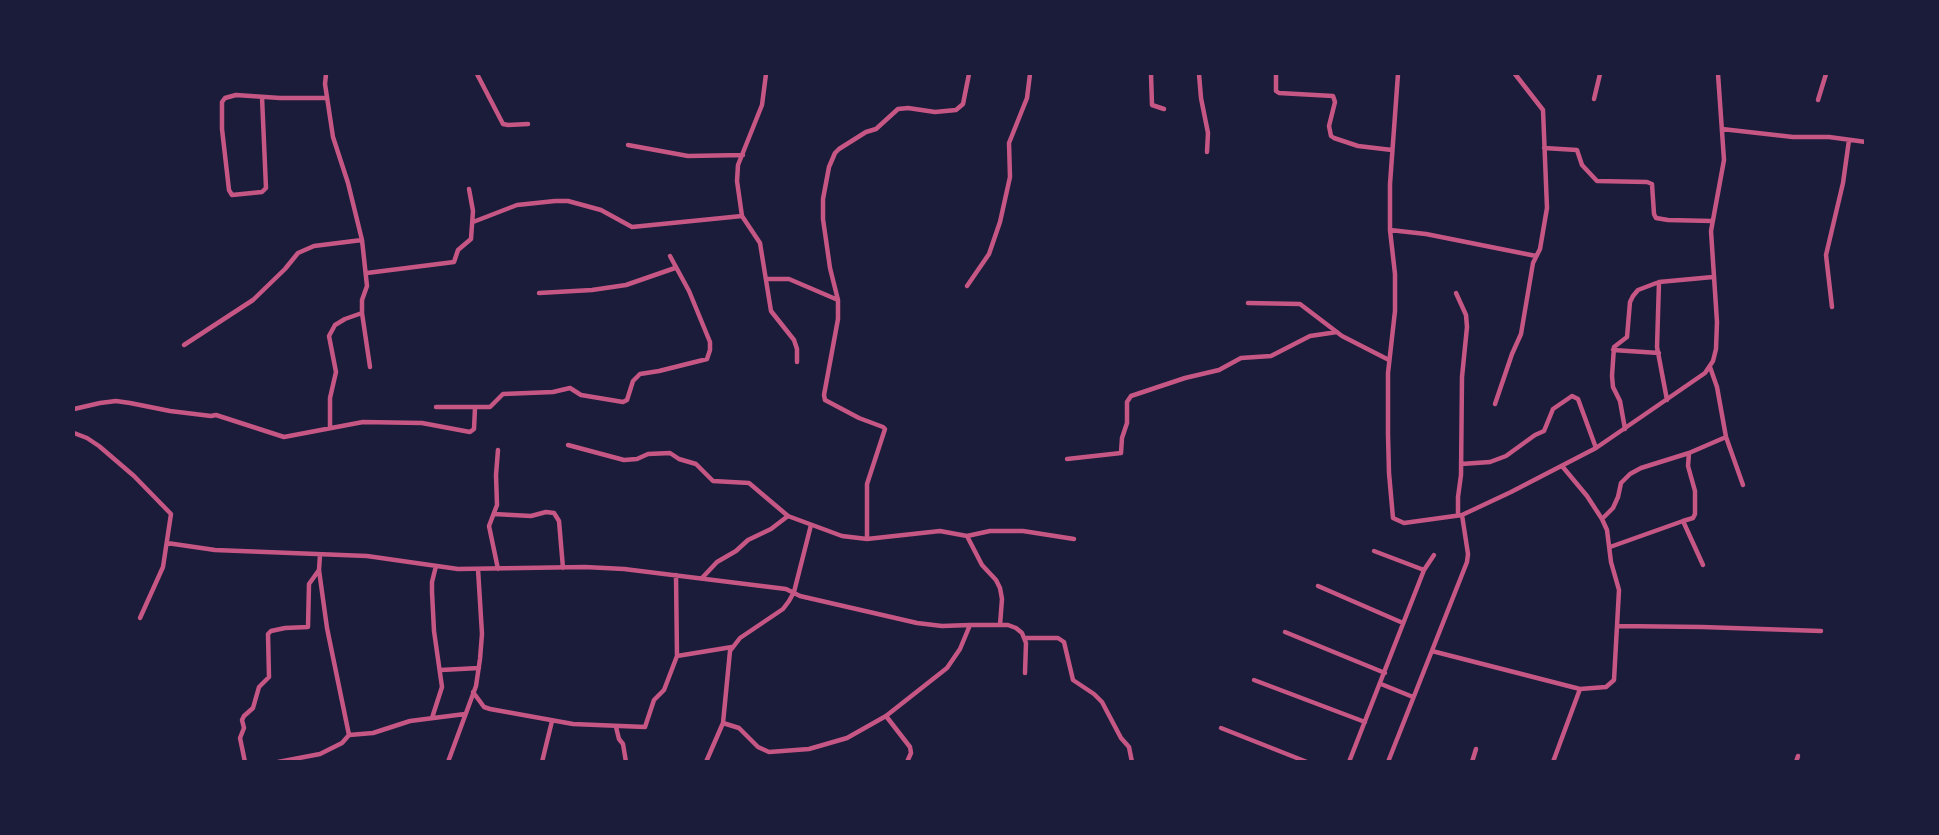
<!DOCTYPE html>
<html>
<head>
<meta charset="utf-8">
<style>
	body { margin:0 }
	#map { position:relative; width:1939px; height:835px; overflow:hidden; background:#1b1b3a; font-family:"Work Sans",sans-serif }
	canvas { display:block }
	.frame { position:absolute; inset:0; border:75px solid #1b1b3a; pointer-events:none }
</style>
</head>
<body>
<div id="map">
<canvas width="1939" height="835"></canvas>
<div class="frame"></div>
</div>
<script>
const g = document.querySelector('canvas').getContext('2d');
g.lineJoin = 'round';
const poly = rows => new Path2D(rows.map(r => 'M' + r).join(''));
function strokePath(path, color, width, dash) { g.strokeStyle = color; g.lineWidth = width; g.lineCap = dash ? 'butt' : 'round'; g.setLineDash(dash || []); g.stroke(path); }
strokePath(poly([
	[326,74,325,84,333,137,348,183,362,240,367,286,362,300,362,313,370,367],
	[477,74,503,124,508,125,528,124],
	[766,74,762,105,738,165,737,181,742,216,760,243,771,311,794,340,797,349,797,362],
	[1151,74,1152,105,1164,109],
	[1199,74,1201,98,1208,133,1207,152],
	[1276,74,1276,91,1279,93,1333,96,1335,102,1329,126,1331,136,1334,138,1358,146,1392,150],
	[1398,74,1390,184,1390,230,1395,274,1395,311,1388,373,1388,434,1389,473,1393,518,1404,523,1462,515],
	[262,97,266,188,262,192,232,195,229,190,222,129,222,102,225,98,236,95,280,98,327,98],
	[1594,99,1600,74],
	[1818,100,1826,74],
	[1722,129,1793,137,1829,137,1866,142],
	[628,145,688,156,743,155],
	[1544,148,1577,150,1582,165,1597,181,1647,182,1652,184,1654,214,1656,218,1668,220,1712,221],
	[473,222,517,205,555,201,568,201,601,210,632,227,742,216],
	[1390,230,1426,234,1536,256],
	[367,273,454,262,458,250,471,239,473,211,469,189],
	[767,279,789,279,838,300,838,319,824,395,825,400,859,418,883,427,885,429,867,484,867,539],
	[1659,282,1657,347,1667,400],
	[967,286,989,254,1000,222,1010,177,1009,143,1027,98,1030,74],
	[539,293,592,290,626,285,675,268],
	[1456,293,1466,315,1467,327,1462,377,1461,475,1458,497,1458,515],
	[838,300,830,268,823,219,823,199,829,167,835,153,839,149,866,132,876,129,898,109,908,108,935,112,956,110,963,104,969,74],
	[1248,303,1300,304,1342,336,1389,360],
	[1832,307,1826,255,1843,183,1849,140],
	[184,345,253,300,285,269,298,253,314,246,362,240],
	[1613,350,1659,353],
	[1710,367,1717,387,1726,437,1743,485],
	[1495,404,1512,354,1521,334,1533,263,1540,249,1547,208,1543,110,1515,74],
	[436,407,490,407,503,394,553,392,570,388,581,395,623,402,627,400,633,381,640,374,659,371,707,359,710,350,710,342,689,291,670,256],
	[74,409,100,403,116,401,130,403,170,411,211,416,216,415,284,437,363,422,422,423,470,432,474,429,475,408],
	[330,428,330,398,336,372,329,336,335,325,345,319,362,313],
	[1625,429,1620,401,1613,387,1612,376,1614,347,1627,337,1630,302,1633,296,1638,290,1659,282,1713,277],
	[74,433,87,438,99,446,134,476,171,514,163,567,140,618],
	[568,445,624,460,637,459,648,454,670,453,679,459,696,464,713,481,749,483,788,516,842,536,867,539,940,531,967,536,982,565,996,580,1000,588,1002,599,1000,625],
	[1067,459,1121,453,1122,438,1127,423,1127,402,1131,396,1185,378,1219,370,1241,358,1271,356,1310,336,1337,332],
	[1461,464,1490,462,1506,456,1535,435,1544,431,1553,409,1572,396,1578,399,1596,448],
	[1562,466,1587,496,1602,519,1607,530,1611,562,1619,590,1614,680,1606,687,1580,689],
	[494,514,531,516,546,512,554,513,559,521,563,568],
	[1602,519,1613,508,1618,497,1621,483,1630,474,1641,468,1689,453,1726,437],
	[1683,521,1693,518,1695,514,1695,491,1688,466,1689,453],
	[967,536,990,531,1023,531,1074,539],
	[167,543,215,550,367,556,458,569,585,567,624,569,786,589,800,596,917,623,942,626,970,625],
	[1610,547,1683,521,1703,565],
	[1374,551,1424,570],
	[320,555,319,570,327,628,349,735,373,733,410,721,465,714],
	[498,569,489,526,497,505,496,475,498,450],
	[702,578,717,562,736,551,748,540,771,529,788,516],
	[1318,586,1403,623],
	[1618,626,1702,627,1821,631],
	[1285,632,1385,673],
	[1024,638,1058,638,1064,642,1073,680,1094,694,1102,702,1121,738,1129,747,1132,762],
	[1432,651,1580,689,1553,762],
	[677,656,732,647],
	[441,670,479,668],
	[1254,680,1365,722],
	[1381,684,1413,697],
	[473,692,484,707,490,709,573,724,645,727,654,700,664,690,677,656,676,575],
	[886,716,910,747,911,753,907,762],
	[432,718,442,687,434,631,432,592,432,582,436,566],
	[723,723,739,728,758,747,769,752,809,749,847,738,886,716,947,668,960,649,970,625,1008,625,1016,628,1022,633,1026,643,1025,673],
	[616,727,619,739,623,744,626,762],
	[1221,728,1307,762],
	[245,762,240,738,244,728,242,720,244,716,253,708,259,687,269,677,268,634,271,631,285,628,308,627,309,584,319,570],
	[278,762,320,754,342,743,349,735],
	[448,762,476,686,480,659,482,634,478,569],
	[542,762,552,721],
	[706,762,723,723,730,651,740,638,783,609,789,601,794,592,811,525],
	[1349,762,1424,570,1434,555],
	[1388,762,1467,562,1468,554,1462,515,1511,492,1596,448,1705,373,1713,361,1716,349,1717,322,1711,231,1724,160,1718,74],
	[1472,762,1476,749],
	[1796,762,1798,756]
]), '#c65784', 4.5);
</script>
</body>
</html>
